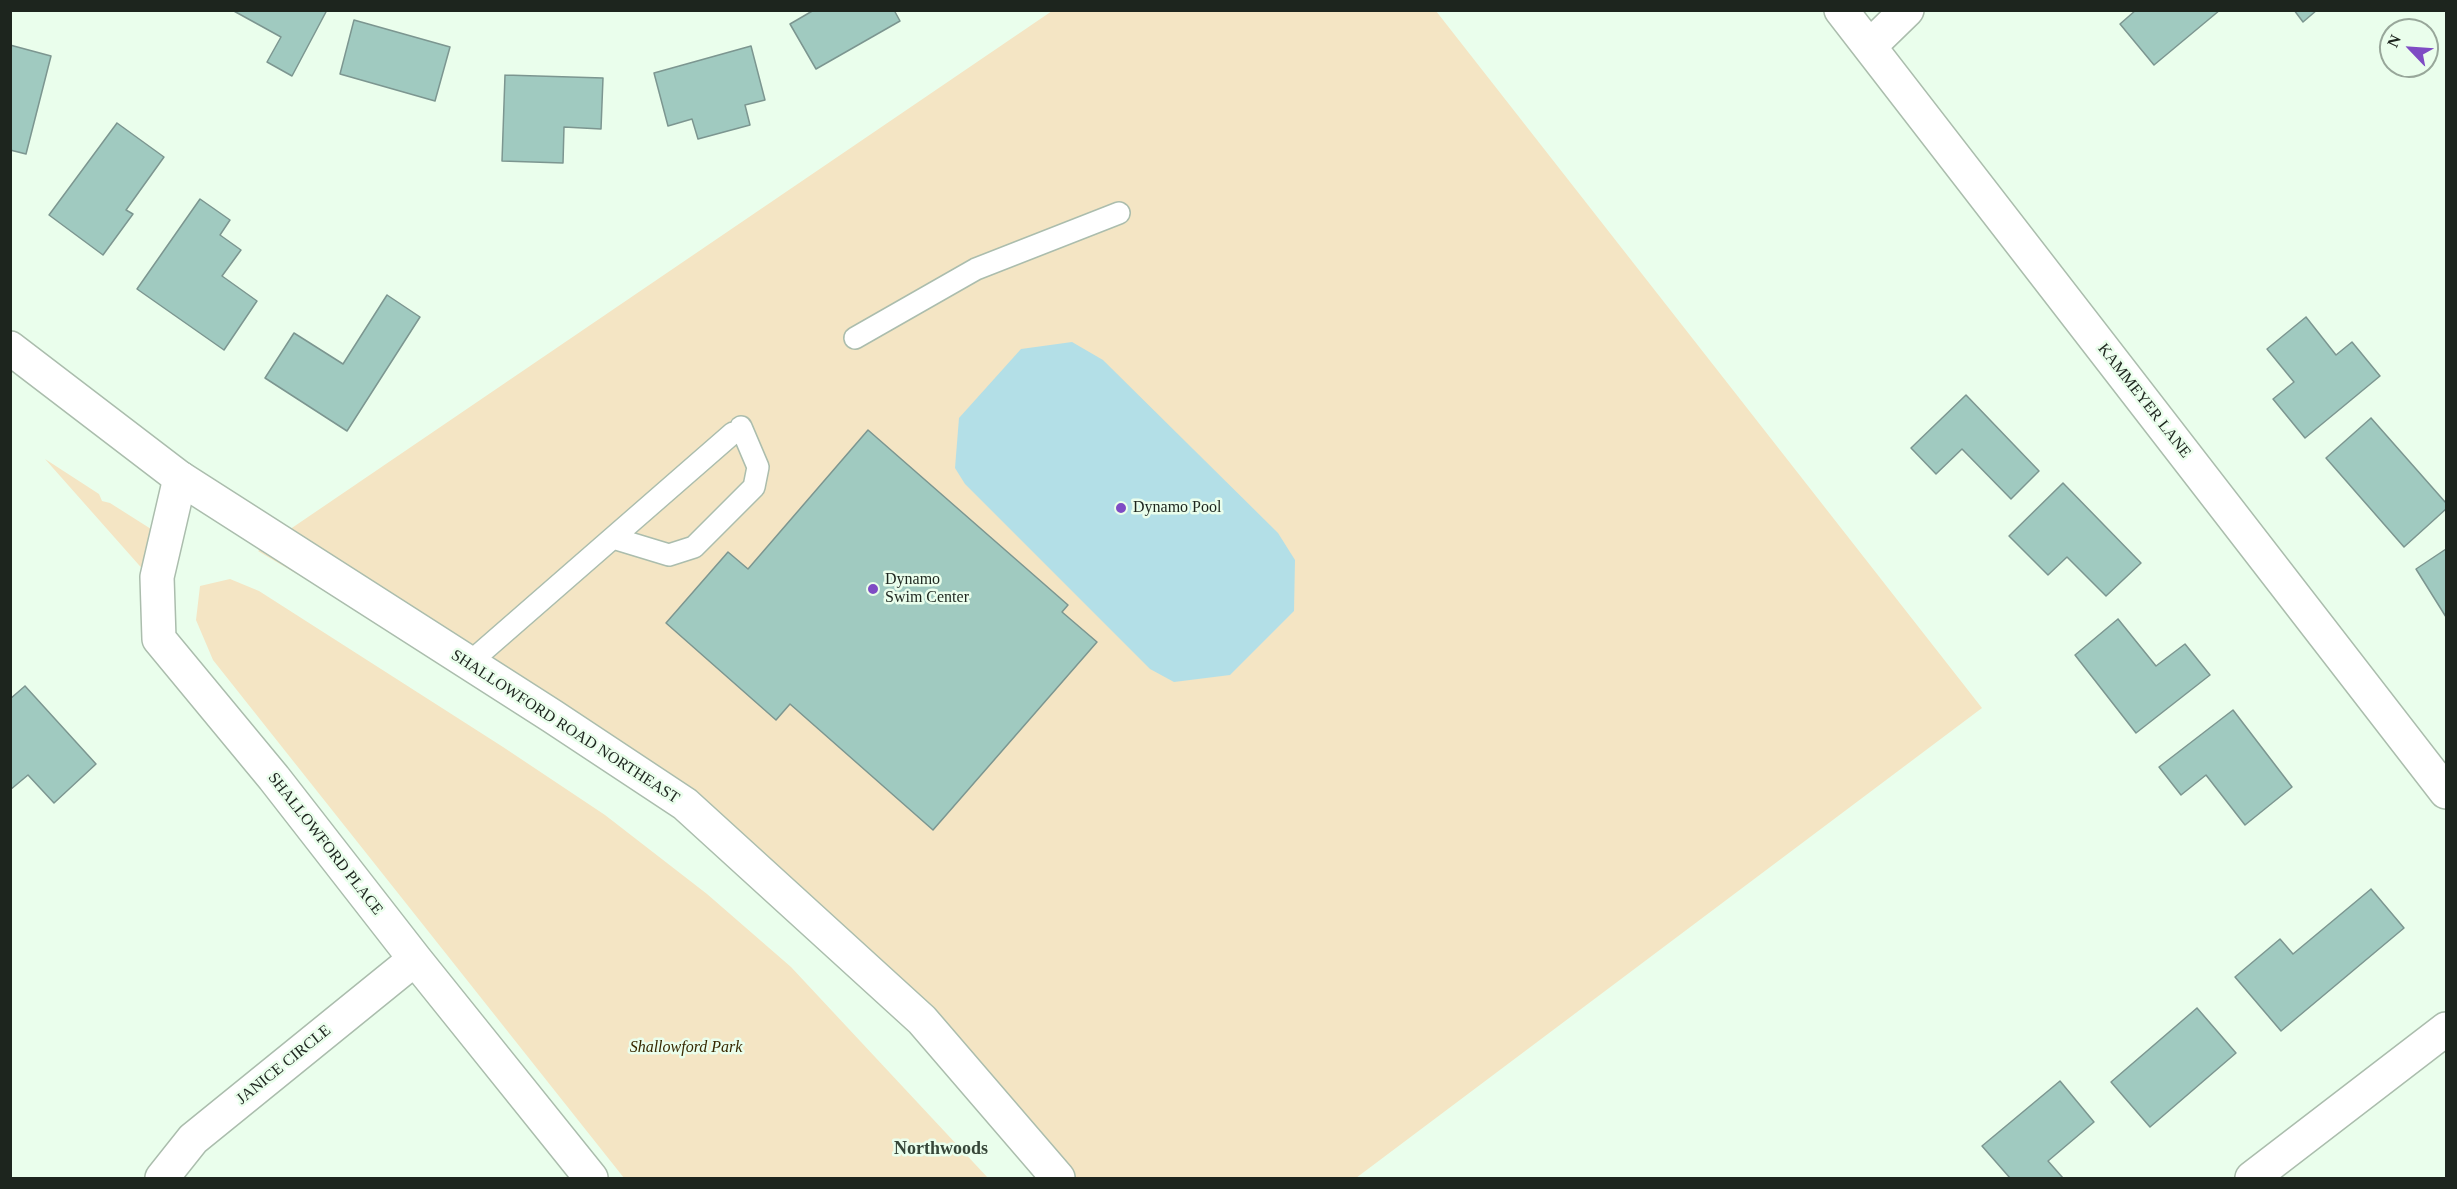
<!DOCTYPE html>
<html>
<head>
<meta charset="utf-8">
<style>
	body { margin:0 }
	#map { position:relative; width:2457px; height:1189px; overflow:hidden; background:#eafeec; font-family:"Times New Roman",serif }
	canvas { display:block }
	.frame { position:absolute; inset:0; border:12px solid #1d251e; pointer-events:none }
	.north { position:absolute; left:2379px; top:18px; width:60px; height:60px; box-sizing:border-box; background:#eafeec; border:2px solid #98a79a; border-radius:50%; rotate:295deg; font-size:16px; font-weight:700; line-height:24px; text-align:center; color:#1d251e }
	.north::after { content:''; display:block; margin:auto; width:21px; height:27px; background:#7f4cc4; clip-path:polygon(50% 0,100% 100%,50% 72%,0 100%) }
</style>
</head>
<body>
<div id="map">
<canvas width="2457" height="1189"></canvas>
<div class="frame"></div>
<div class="north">N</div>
</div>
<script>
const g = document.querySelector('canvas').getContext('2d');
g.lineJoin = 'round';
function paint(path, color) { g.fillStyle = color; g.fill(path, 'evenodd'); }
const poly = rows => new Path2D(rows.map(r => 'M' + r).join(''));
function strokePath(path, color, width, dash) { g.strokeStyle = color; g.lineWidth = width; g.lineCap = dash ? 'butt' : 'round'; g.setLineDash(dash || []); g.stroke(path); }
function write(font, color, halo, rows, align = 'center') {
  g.font = font + ' "Times New Roman",serif'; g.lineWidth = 5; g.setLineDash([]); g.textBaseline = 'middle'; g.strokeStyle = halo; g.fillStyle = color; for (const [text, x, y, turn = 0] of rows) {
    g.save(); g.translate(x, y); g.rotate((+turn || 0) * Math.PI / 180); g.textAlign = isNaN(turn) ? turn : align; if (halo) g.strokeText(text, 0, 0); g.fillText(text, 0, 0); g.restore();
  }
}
paint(poly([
	[1052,11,1436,11,1982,708,1356,1178,1046,1178,943,1057,637,775,258,551],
	[45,459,99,494,102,501,110,503,151,529,146,573],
	[230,579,259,591,503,747,605,815,707,894,791,967,988,1178,624,1178,213,660,196,620,200,586]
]), '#f4e5c4');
paint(poly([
	[1072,342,1103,360,1278,533,1295,560,1294,611,1230,675,1174,682,1150,669,965,484,955,468,959,418,1021,349]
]), '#b3dfe7');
const building = poly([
	[232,10,327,10,292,76,267,62,281,37,232,10],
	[814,10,894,10,900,21,816,69,790,24,814,10],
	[2136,10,2220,10,2154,65,2120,24,2136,10],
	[2294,10,2317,10,2303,22,2294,10],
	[354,20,450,47,435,101,340,74,354,20],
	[10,45,51,56,26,154,10,150,10,45],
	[751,46,765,100,745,105,750,125,698,139,692,119,668,126,654,73,751,46],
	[505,75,603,78,601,129,564,127,563,163,502,161,505,75],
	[117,123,164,157,126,210,133,214,103,255,49,215,117,123],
	[200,199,230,220,220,235,241,250,222,276,257,301,224,350,137,289,200,199],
	[387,295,420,317,347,431,265,378,294,333,343,364,387,295],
	[2306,317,2336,355,2352,342,2380,376,2305,438,2273,399,2294,382,2267,349,2306,317],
	[1966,395,2039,471,2011,499,1962,449,1936,474,1911,448,1966,395],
	[2371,418,2446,503,2446,509,2404,547,2326,458,2371,418],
	[868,430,1068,605,1062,612,1097,642,933,830,790,704,776,720,666,623,728,552,748,569,868,430],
	[2063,483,2141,563,2106,596,2067,557,2048,575,2009,536,2063,483],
	[2446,549,2446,617,2416,569,2446,549],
	[2118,619,2156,666,2185,644,2210,675,2136,733,2075,655,2118,619],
	[25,686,96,764,54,803,28,775,10,790,10,699,25,686],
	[2233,710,2292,787,2245,825,2206,775,2181,795,2159,767,2233,710],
	[2371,889,2404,928,2281,1031,2235,977,2280,939,2293,954,2371,889],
	[2197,1008,2236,1053,2150,1127,2111,1082,2197,1008],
	[2060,1081,2094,1122,2048,1161,2063,1178,2010,1178,1982,1146,2060,1081]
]);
paint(building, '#a0cac0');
strokePath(building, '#7c9690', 1.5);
const service = poly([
	[855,338,976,269,1119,213],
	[613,538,669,555,694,547,754,487,758,467,741,427],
	[468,664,733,433]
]);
const minor = poly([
	[1841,10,2446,792],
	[1870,46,1907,10],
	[180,478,157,577,159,639,274,778,415,959,591,1178],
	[162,1178,193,1139,415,959],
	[2252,1178,2446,1029]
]);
const tertiary = poly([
	[10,348,180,478,552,716,685,804,922,1020,1058,1178]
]);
strokePath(service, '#abbdad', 24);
strokePath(minor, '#abbdad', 36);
strokePath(tertiary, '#abbdad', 36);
strokePath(service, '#fff', 21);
strokePath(minor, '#fff', 33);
strokePath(tertiary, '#fff', 33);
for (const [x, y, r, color] of [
	[1121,508,6,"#7f4cc4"],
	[873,589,6,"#7f4cc4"]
]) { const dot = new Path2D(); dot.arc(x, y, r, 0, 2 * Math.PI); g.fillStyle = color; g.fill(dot); strokePath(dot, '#eafeec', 2); }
write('16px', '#1d251e', '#eafeec', [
	["KAMMEYER LANE",2144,401,52],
	["SHALLOWFORD ROAD NORTHEAST",565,727,33],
	["SHALLOWFORD PLACE",325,844,52],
	["JANICE CIRCLE",284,1065,-39]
]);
write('16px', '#1d251e', '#eafeec', [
	["Dynamo Pool",1133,508],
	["Dynamo",885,580],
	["Swim Center",885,598]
], 'left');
write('italic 16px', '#372800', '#eafeec', [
	["Shallowford Park",686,1048]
]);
write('bold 18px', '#364638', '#eafeec', [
	["Northwoods",941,1149]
]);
</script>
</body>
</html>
